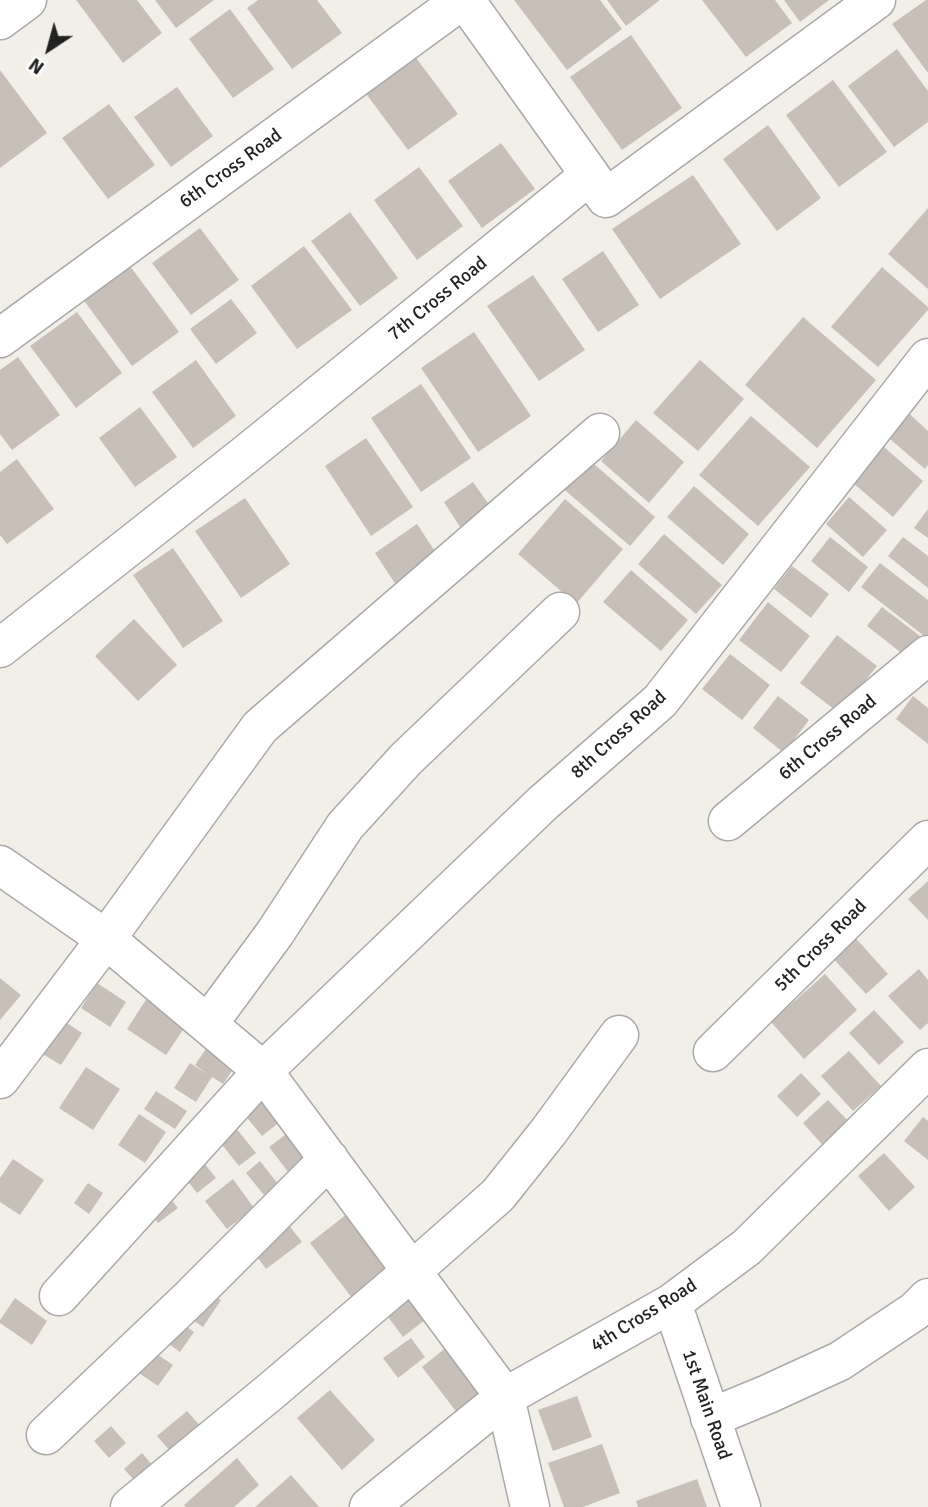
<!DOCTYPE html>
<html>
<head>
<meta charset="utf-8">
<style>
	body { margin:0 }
	#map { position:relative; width:928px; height:1507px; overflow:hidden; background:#f2efe9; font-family:Signika,sans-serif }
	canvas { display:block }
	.north { position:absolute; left:14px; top:14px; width:70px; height:70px; -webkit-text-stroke:5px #fff; paint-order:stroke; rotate:216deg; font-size:19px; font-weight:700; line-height:28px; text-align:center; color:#222 }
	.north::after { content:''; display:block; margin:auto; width:24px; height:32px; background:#222; clip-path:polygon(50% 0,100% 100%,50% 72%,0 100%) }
</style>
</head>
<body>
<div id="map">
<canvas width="928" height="1507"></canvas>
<div class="north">N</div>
</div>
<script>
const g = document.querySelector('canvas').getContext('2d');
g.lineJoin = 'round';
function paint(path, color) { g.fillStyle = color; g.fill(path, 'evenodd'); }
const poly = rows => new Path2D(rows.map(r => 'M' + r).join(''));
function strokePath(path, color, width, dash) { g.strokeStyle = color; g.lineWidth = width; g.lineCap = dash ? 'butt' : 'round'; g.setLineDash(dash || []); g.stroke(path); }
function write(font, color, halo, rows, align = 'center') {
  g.font = font + ' Signika,sans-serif'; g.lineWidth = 7; g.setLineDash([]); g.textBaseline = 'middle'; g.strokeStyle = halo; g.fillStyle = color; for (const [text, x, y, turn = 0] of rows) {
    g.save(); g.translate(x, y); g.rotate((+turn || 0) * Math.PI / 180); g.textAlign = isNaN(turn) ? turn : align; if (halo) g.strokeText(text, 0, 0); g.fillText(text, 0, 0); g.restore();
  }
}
paint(poly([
	[76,0,137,0,162,33,123,63],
	[155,0,214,0,176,28],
	[258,0,317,0,342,33,292,69,247,8],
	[514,0,600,0,622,29,567,70],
	[607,0,660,0,626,26],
	[702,0,775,0,792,23,746,57],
	[784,0,829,0,800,22],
	[926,0,928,0,928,73,892,24],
	[230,9,274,69,233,98,189,39],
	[631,35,682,108,622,150,570,77],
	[897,49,928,91,928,122,894,147,848,86],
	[411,51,458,114,408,150,361,87],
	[0,70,47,133,0,168],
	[833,80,887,152,839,187,786,115],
	[177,87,213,136,171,167,134,117],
	[109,104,155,165,108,199,62,138],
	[768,125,821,198,777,231,723,159],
	[501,143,535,189,482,228,448,181],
	[419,167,463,226,417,260,374,200],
	[693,175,741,244,660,299,612,229],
	[928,208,928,289,888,254],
	[350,212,398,278,360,306,311,241],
	[200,228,239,280,191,315,152,263],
	[304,246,352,310,297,349,251,286],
	[603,251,639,305,598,332,562,279],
	[124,258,179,332,132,366,77,291],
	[882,267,928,307,928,310,878,367,831,327],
	[533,275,585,350,539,381,487,306],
	[231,299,257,333,216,364,190,329],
	[77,312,122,373,76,408,30,346],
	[803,317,876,380,817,448,745,385],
	[474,332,531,416,478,452,421,368],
	[18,357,60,415,12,450,0,434,0,370],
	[196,360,236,416,193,448,152,392],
	[700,360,744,399,698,451,653,413],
	[421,384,471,458,421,492,371,418],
	[140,407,177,457,135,487,99,438],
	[904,409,928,431,928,465,925,469,883,433],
	[751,416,810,467,758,526,699,475],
	[636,420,684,462,649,503,601,461],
	[366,438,413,507,371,536,325,466],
	[884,447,923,481,893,517,853,483],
	[586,457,655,517,630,546,560,486],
	[17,459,54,509,7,544,0,535,0,472],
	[473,482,492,509,462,530,444,502],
	[694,486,749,534,723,565,667,517],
	[849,497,887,530,863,557,826,524],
	[245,498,290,564,241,598,195,531],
	[565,499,623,549,576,604,518,554],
	[928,509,928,538,914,528],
	[417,524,440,559,398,588,375,553],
	[664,534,722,585,696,614,638,564],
	[830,537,868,567,849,592,811,561],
	[903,537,928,556,928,588,888,556],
	[173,548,223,621,183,648,133,575],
	[880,563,928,600,928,639,861,587],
	[792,566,829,594,811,618,774,589],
	[631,570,688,620,661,651,603,602],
	[768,602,810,636,781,672,739,640],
	[882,607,920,636,904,655,867,626],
	[134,619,177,665,138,701,95,656],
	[837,635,877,666,839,713,800,683],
	[730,654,770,685,742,720,702,689],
	[778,696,809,720,784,753,753,728],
	[913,696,928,708,928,744,896,719],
	[928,881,928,920,908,899],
	[851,933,888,974,866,994,828,953],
	[919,969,928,980,928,1023,920,1030,888,996],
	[825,974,857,1010,804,1059,771,1022],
	[0,978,21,995,0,1020],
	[97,983,126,1002,110,1027,81,1008],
	[153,989,193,1015,166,1055,127,1029],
	[874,1010,904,1042,879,1065,849,1033],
	[62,1020,82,1033,61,1065,41,1053],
	[214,1037,242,1056,223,1084,212,1077,196,1102,174,1088,190,1063,208,1075,195,1065],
	[849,1051,881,1086,853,1111,821,1076],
	[86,1067,120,1089,93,1130,59,1108],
	[801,1073,821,1094,797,1117,777,1096],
	[263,1090,285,1118,262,1136,239,1108],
	[156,1091,187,1111,175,1129,144,1109],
	[828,1100,853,1126,827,1150,803,1123],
	[139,1114,166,1132,145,1163,118,1145],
	[923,1117,928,1121,928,1160,904,1141],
	[232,1123,256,1153,239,1166,215,1136],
	[297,1126,320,1156,292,1177,269,1147],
	[884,1153,915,1187,889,1211,858,1176],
	[13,1159,44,1180,20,1215,0,1202,0,1178],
	[201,1159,216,1178,197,1193,182,1174],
	[260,1161,278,1184,264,1195,246,1173],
	[233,1179,254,1208,227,1229,205,1201],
	[88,1183,103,1193,89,1214,74,1203],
	[166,1193,178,1208,158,1223,146,1207],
	[357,1206,400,1262,352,1298,310,1243],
	[284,1219,302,1242,266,1269,249,1246],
	[203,1288,221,1300,203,1327,185,1315],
	[419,1292,435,1312,403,1337,388,1317],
	[15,1298,47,1321,32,1345,0,1323,0,1320],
	[175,1319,194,1332,180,1352,162,1339],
	[411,1338,425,1357,398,1378,383,1358],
	[454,1341,490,1388,458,1414,422,1367],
	[154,1352,173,1365,158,1386,139,1373],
	[330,1390,375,1440,342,1470,297,1418],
	[577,1396,592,1437,553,1451,538,1410],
	[187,1411,202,1428,172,1453,157,1436],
	[111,1426,126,1443,109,1458,94,1441],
	[602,1444,620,1493,583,1507,564,1507,548,1463],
	[142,1453,154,1467,137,1483,124,1469],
	[237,1458,259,1485,234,1507,186,1507,184,1505],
	[291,1475,319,1507,255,1507],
	[697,1479,707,1507,638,1507,636,1501]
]), '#c7bfb8');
const street = poly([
	[465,0,590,175],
	[0,20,27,0],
	[0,338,462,0],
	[0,648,245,455,590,175,606,198,876,0],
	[728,821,928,655],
	[0,865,106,939,263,1071,505,1397,530,1507],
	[208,1024,275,933,345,826,406,759,560,612],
	[713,1052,928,840],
	[0,1079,106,939,260,727,600,433],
	[59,1296,263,1071,543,803,660,701,928,358],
	[672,1303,741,1507],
	[710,1418,768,1394,840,1361,915,1311,928,1298],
	[46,1435,190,1298,329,1159],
	[130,1507,270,1392,412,1271,498,1195,549,1131,619,1035],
	[369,1507,505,1397,672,1303,747,1247,928,1068]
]);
strokePath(street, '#a9a9a9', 41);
strokePath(street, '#fff', 38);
write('19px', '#222', '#fff', [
	["6th Cross Road",231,169,-36],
	["7th Cross Road",438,299,-39],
	["8th Cross Road",619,735,-42],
	["6th Cross Road",828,738,-40],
	["5th Cross Road",821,946,-45],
	["4th Cross Road",644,1316,-32],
	["1st Main Road",706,1405,71]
]);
</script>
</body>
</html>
